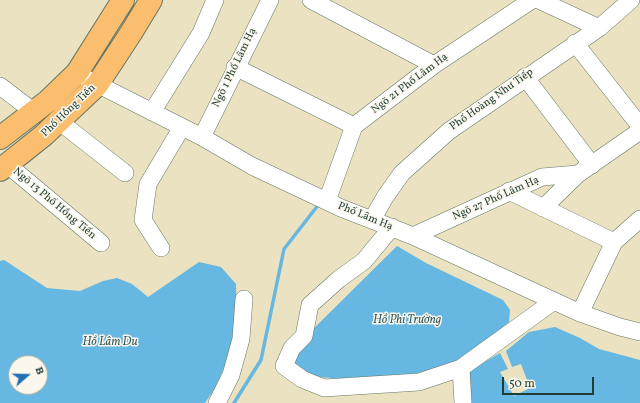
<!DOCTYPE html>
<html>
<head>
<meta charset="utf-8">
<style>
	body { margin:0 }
	#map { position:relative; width:640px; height:403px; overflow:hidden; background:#eae2c0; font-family:Vollkorn,serif }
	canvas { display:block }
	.north { position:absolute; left:8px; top:355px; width:40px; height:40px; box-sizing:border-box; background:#fbf7ec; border:1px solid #a3ada2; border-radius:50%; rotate:70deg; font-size:11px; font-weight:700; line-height:16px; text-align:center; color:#1f3d34 }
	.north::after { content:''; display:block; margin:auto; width:14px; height:18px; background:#1f6fb2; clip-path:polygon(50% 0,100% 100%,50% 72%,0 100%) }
	.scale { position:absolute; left:502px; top:377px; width:92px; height:18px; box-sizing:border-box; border:2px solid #1f3d34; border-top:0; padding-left:5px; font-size:12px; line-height:14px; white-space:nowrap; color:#1f3d34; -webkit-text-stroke:3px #fbf7ec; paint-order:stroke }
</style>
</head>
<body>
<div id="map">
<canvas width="640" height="403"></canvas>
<div class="north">B</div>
<div class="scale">50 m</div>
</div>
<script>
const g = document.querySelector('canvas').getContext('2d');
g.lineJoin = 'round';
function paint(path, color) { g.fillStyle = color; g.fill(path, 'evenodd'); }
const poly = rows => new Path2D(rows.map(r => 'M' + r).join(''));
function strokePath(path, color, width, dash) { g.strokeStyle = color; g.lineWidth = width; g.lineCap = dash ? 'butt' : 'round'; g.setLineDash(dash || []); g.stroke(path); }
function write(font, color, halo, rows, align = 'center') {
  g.font = font + ' Vollkorn,serif'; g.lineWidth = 3; g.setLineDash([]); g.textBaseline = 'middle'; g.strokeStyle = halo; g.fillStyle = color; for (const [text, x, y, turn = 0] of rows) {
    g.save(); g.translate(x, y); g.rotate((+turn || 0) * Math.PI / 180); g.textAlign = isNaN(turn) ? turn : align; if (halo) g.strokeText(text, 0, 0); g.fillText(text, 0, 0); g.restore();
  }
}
paint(poly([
	[397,246,426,263,503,300,510,310,509,322,447,372,345,382,331,378,305,376,289,366,294,348],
	[4,260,47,288,80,291,103,281,117,278,132,284,148,297,199,262,221,267,236,284,237,338,215,388,205,403,0,403,0,261],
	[16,363,40,363,40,387,16,387],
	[555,327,580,338,599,349,640,360,640,403,472,403,469,371,500,353,508,369,500,372,514,396,530,388,521,364,512,367,506,351,529,332]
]), '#66b7e1');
strokePath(poly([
	[234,403,261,360,284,249,319,204]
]), '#66b7e1', 3.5);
const minor = poly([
	[311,0,434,65],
	[539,0,599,28],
	[575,43,640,126],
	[235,67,354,126],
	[525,77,592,165],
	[87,79,202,137,252,166,341,208,413,236,580,313,620,327,640,332],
	[0,86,34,112],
	[152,112,201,33,215,0],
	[60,122,125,173],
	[202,137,270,0],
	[8,165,101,243],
	[509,191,614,242],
	[327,201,354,126,434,65,532,0],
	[543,208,578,174],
	[372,220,385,197,402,173,449,131,599,28,631,0],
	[392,227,364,261,339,279,310,305,304,336,292,348,284,366,302,379,324,388,419,382,461,368,554,301],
	[413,236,542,177,578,174,640,131],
	[161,248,143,220,148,184,182,127],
	[580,313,614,242,640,219],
	[461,368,463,403],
	[217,403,231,375,241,339,244,299]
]);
const major = poly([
	[0,138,48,101,77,73,123,0],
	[0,170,44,135,97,85,131,33,151,0]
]);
strokePath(minor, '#667765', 18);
strokePath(major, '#667765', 24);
strokePath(minor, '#fff', 17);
strokePath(major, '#fbbe6e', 22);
write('11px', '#1f3d34', '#fbf7ec', [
	["Ngõ 1 Phố Lâm Hạ",235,68,-64],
	["Ngõ 21 Phố Lâm Hạ",410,84,-37],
	["Phố Hoàng Như Tiếp",492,100,-35],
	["Phố Hồng Tiến",69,111,-44],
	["Ngõ 27 Phố Lâm Hạ",496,199,-24],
	["Ngõ 13 Phố Hồng Tiến",54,204,40],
	["Phố Lâm Hạ",365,217,22]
]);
write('italic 12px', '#315c5f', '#fbf7ec', [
	["Hồ Phi Trường",407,321],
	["Hồ Lâm Du",110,343]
]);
</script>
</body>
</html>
